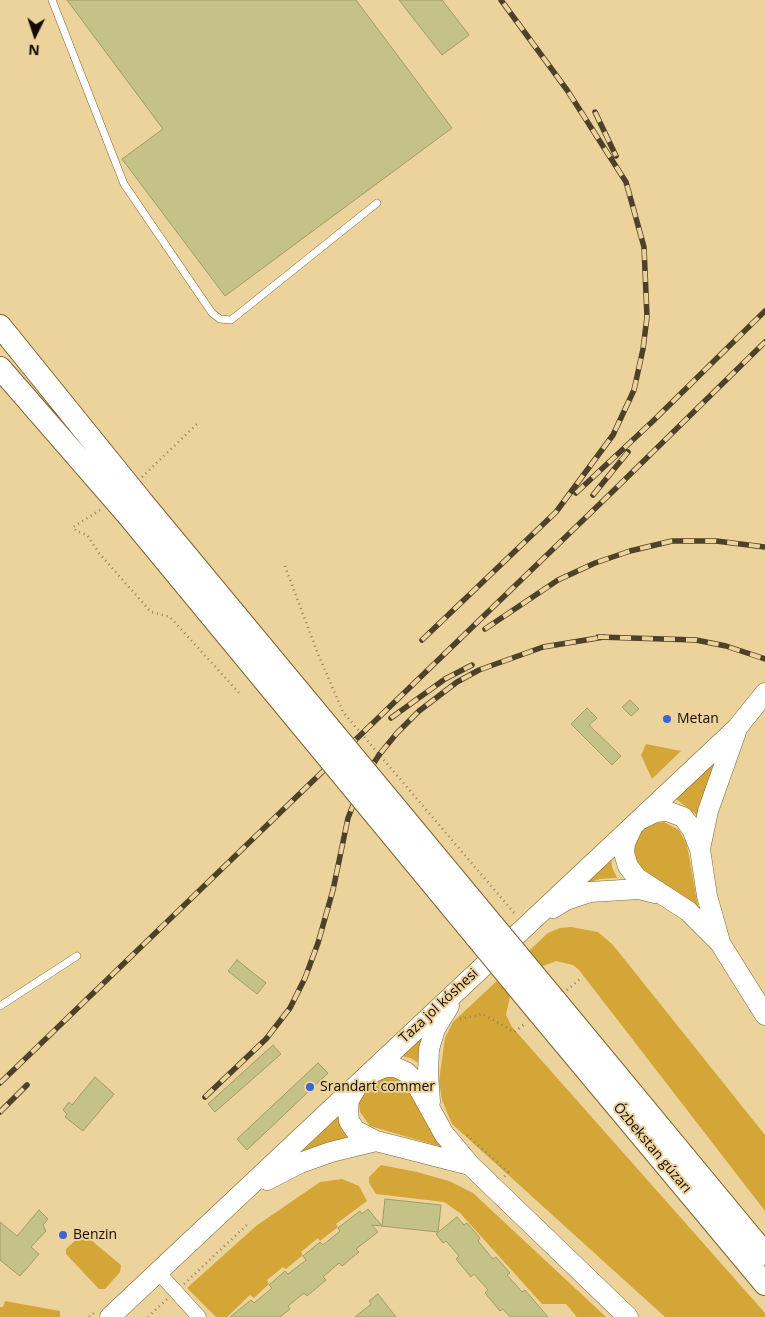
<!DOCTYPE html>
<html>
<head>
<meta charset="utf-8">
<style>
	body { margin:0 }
	#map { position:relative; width:765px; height:1317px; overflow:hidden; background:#ecd29b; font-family:"Open Sans",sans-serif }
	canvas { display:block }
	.north { position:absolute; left:10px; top:10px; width:50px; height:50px; -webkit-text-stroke:4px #ecd29b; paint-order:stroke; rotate:184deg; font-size:14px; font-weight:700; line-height:20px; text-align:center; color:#150b00 }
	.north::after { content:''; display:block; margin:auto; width:18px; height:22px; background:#150b00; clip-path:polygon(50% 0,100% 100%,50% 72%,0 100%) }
</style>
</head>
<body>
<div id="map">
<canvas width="765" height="1317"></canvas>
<div class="north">N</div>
</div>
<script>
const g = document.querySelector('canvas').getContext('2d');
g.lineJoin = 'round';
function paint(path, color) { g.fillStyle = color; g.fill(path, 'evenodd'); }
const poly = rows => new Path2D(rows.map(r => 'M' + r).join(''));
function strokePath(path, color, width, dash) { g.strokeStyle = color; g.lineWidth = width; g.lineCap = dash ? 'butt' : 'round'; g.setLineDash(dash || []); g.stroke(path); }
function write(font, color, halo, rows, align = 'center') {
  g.font = font + ' "Open Sans",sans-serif'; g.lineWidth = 4; g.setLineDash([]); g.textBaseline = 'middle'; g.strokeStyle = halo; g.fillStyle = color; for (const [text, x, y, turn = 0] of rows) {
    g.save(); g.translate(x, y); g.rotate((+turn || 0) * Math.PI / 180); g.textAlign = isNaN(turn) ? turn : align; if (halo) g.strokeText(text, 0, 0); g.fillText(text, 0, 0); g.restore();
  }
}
paint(poly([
	[646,744,681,751,652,779,641,755],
	[718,756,698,816,676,799],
	[664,822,679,830,687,845,698,907,639,867,634,852,636,834,647,824],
	[611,857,612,867,617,878,600,879,583,884],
	[571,927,598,932,613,945,765,1135,765,1211,579,970,573,965,556,961,543,966,510,996,506,1015,512,1027,765,1313,765,1317,665,1317,452,1124,442,1100,439,1081,445,1038,453,1022,548,933,560,928],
	[426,1034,419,1063,410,1058,401,1056],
	[379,1077,396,1078,409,1088,442,1147,370,1126,360,1112,358,1095],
	[340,1114,352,1140,299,1154],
	[381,1165,417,1172,449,1181,473,1193,606,1317,577,1317,566,1304,542,1304,460,1213,444,1202,376,1194,369,1183,369,1177],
	[342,1179,359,1186,367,1201,336,1224,338,1227,320,1241,318,1238,301,1252,303,1255,286,1269,283,1267,267,1280,269,1284,254,1298,250,1295,227,1317,216,1317,187,1288,256,1226,320,1182],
	[80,1236,86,1236,121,1265,120,1272,105,1289,99,1289,66,1254,66,1249],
	[5,1301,60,1311,60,1317,0,1317,0,1307,3,1307]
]), '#d4a637');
const building = poly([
	[67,0,356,0,452,128,225,296,122,159,163,129,67,0],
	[399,0,442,0,469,35,442,55,399,0],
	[630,700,639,709,631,716,622,707,630,700],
	[587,708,597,718,589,725,621,756,612,765,571,724,587,708],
	[237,960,266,983,257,994,228,971,237,960],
	[273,1045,281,1054,215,1112,208,1104,273,1045],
	[318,1063,328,1073,247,1150,237,1139,318,1063],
	[95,1077,114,1094,83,1131,65,1117,67,1114,63,1110,69,1102,72,1105,95,1077],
	[385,1199,441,1205,438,1232,372,1225,378,1232,356,1249,359,1252,342,1266,339,1263,323,1277,326,1280,307,1296,304,1293,288,1306,290,1309,280,1317,230,1317,251,1300,254,1303,272,1288,269,1285,285,1271,288,1274,306,1260,303,1256,320,1242,323,1245,340,1231,338,1228,360,1211,362,1214,368,1209,382,1226,385,1199],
	[39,1210,48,1219,43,1225,46,1231,31,1247,39,1254,20,1276,0,1260,0,1222,17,1236,39,1210],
	[457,1217,464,1225,467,1223,480,1238,478,1241,493,1259,496,1257,510,1273,507,1275,522,1292,525,1290,548,1317,510,1317,503,1309,500,1311,485,1293,488,1290,474,1274,471,1277,456,1259,459,1256,446,1241,443,1243,436,1234,457,1217],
	[378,1294,396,1317,355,1317,371,1304,369,1301,378,1294]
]);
paint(building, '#c5c288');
strokePath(building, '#a09c64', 1);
const lane = poly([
	[52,0,124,184,212,313,220,319,231,320,377,203],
	[0,1006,77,956]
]);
const street = poly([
	[158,1272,199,1317]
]);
const secondary = poly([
	[641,819,655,812,667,811,683,817,692,829,700,849,707,896,720,942],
	[633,826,625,843,624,853,628,866,637,878,688,911,720,943,765,1015],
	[700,849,708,811,736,732],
	[553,908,566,900,590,892,639,889,655,893],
	[371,1073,385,1067,395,1067,406,1072,414,1080,444,1134,470,1165,628,1317],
	[356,1088,349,1100,348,1110,349,1121,355,1130,376,1141,470,1165],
	[430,1102,428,1073,429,1049,435,1029,449,1006],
	[267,1180,300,1163,331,1152,376,1141],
	[110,1317,737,728,765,693]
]);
const primary = poly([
	[0,326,143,503],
	[0,368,127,514],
	[555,1000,765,1254],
	[539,1013,765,1284]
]);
strokePath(lane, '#7d6531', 8);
strokePath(street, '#7d6531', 15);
strokePath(secondary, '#7d6531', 21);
strokePath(primary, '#7d6531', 24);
strokePath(poly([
	[142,477,198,423],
	[100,510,73,527,76,531,87,535,99,553,151,612,170,617,241,695],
	[285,566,316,649,343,712,515,914],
	[567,990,581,978],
	[460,1019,483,1014,514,1032,526,1023],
	[467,1135,508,1172,504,1177],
	[184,1284,249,1223],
	[89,1317,95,1312],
	[148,1317,167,1299]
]), '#94815c', 2.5, [1, 4]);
strokePath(lane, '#fff', 7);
strokePath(street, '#fff', 14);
strokePath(secondary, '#fff', 20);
strokePath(primary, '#fff', 22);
const rail = poly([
	[595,112,616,156],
	[576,493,652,422,765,311],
	[593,495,628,452],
	[485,629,558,580,595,563,630,551,672,541,716,541,765,547],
	[598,637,696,640,726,646,765,659],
	[422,640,556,512,613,435,634,390,643,349,647,317,644,247,626,182,567,90,501,0],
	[391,718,445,679,472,665],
	[0,1083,607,497,765,342],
	[205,1097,266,1039,290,1008,305,978,318,943,333,890,348,818,363,780,379,755,397,733,419,711,457,682,479,670,543,647,604,637],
	[0,1112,27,1085]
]);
strokePath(rail, '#4f402a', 5.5);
strokePath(rail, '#ecd29b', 4, [11]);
const primaryBridge = poly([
	[143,503,555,1000],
	[127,514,539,1013]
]);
strokePath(primaryBridge, '#7d6531', 24, []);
strokePath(primaryBridge, '#fff', 22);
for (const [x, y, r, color] of [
	[667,719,5,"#3b65d6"],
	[310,1087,5,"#3b65d6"],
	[63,1235,5,"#3b65d6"]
]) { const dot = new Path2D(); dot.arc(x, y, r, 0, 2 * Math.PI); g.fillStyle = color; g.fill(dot); strokePath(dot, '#ecd29b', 2); }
write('14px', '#150b00', '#ecd29b', [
	["Metan",677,719],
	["Srandart commer",320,1087],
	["Benzin",73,1235]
], 'left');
write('14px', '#150b00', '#ecd29b', [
	["Taza jol kóshesi",439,1006,-43],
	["Ózbekstan gúzarı",652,1148,50]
]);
</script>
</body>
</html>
